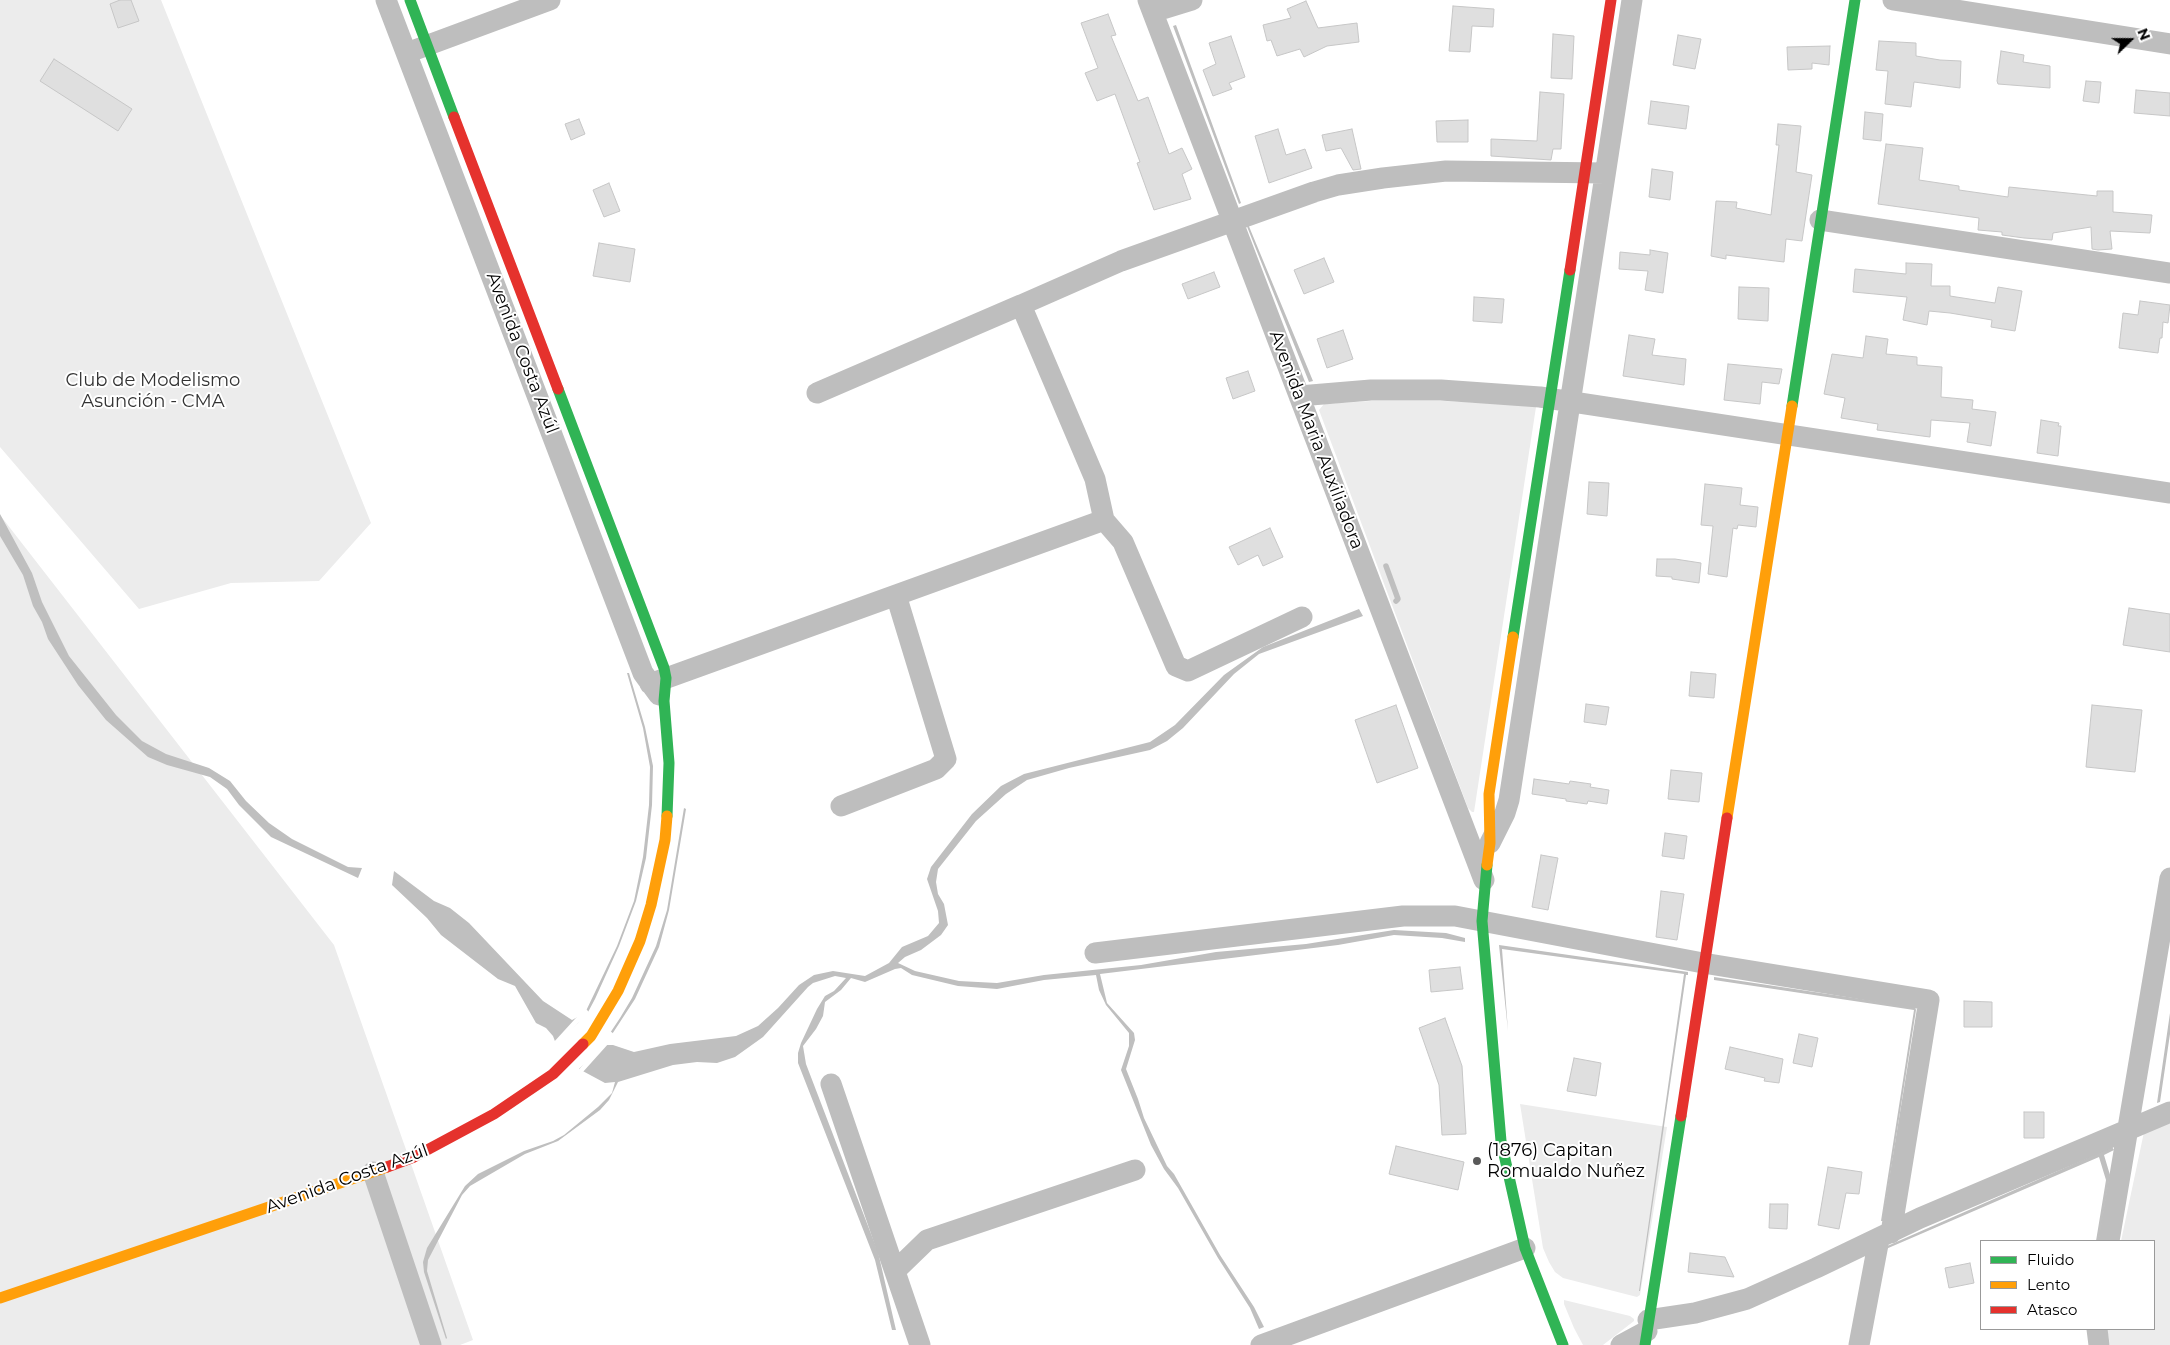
<!DOCTYPE html>
<html>
<head>
<meta charset="utf-8">
<style>
	body { margin:0 }
	#map { position:relative; width:2170px; height:1345px; overflow:hidden; background:#fff; font-family:Montserrat,sans-serif }
	canvas { display:block }
	.legend { position:absolute; left:1980px; top:1240px; width:175px; height:90px; box-sizing:border-box; background:#fff; border:1px solid #999; margin:0; padding:6px 9px; list-style:none; font-size:15px; color:#000 }
	.legend li { display:flex; align-items:center; gap:10px; height:25px }
	.legend b { width:25px; border:1px solid #999 }
	.north { position:absolute; left:2105px; top:15px; width:50px; height:50px; -webkit-text-stroke:4px #fff; paint-order:stroke; rotate:68deg; font-size:14px; font-weight:700; line-height:20px; text-align:center; color:#000 }
	.north::after { content:''; display:block; margin:auto; width:18px; height:22px; background:#000; clip-path:polygon(50% 0,100% 100%,50% 72%,0 100%) }
</style>
</head>
<body>
<div id="map">
<canvas width="2170" height="1345"></canvas>
<ul class="legend">
<li><b style="height:6px;background:#30b455"></b>Fluido</li>
<li><b style="height:6px;background:#ff9f0a"></b>Lento</li>
<li><b style="height:6px;background:#e5322d"></b>Atasco</li>
</ul>
<div class="north">N</div>
</div>
<script>
const g = document.querySelector('canvas').getContext('2d');
g.lineJoin = 'round';
function paint(path, color) { g.fillStyle = color; g.fill(path, 'evenodd'); }
const poly = rows => new Path2D(rows.map(r => 'M' + r).join(''));
function strokePath(path, color, width, dash) { g.strokeStyle = color; g.lineWidth = width; g.lineCap = dash ? 'butt' : 'round'; g.setLineDash(dash || []); g.stroke(path); }
function write(font, color, halo, rows, align = 'center') {
  g.font = font + ' Montserrat,sans-serif'; g.lineWidth = 4; g.setLineDash([]); g.textBaseline = 'middle'; g.strokeStyle = halo; g.fillStyle = color; for (const [text, x, y, turn = 0] of rows) {
    g.save(); g.translate(x, y); g.rotate((+turn || 0) * Math.PI / 180); g.textAlign = isNaN(turn) ? turn : align; if (halo) g.strokeText(text, 0, 0); g.fillText(text, 0, 0); g.restore();
  }
}
paint(poly([
	[0,0,161,0,371,523,319,581,231,583,139,609,0,447],
	[1371,401,1445,401,1528,405,1536,407,1474,812,1472,812,1468,808,1319,410,1324,404],
	[0,515,334,945,473,1340,460,1345,0,1345],
	[1520,1104,1667,1127,1640,1295,1637,1297,1563,1278,1555,1272,1549,1262,1543,1248],
	[2170,1120,2170,1345,2110,1345,2107,1329,2154,1329,2154,1241,2121,1241,2144,1132],
	[1564,1300,1630,1316,1634,1319,1634,1321,1603,1345,1583,1345,1574,1328,1564,1304]
]), '#ececec');
paint(poly([
	[1176,25,1241,203,1239,204,1173,26],
	[1246,224,1248,224,1313,381,1309,382],
	[0,514,32,573,42,602,69,656,116,715,142,741,166,754,209,768,230,781,246,801,269,823,292,839,348,867,362,868,358,878,271,837,239,805,227,789,210,777,167,765,148,757,106,720,78,685,48,639,42,622,33,606,23,575,0,536],
	[1359,609,1363,616,1259,654,1234,674,1183,728,1167,741,1150,750,1069,768,1027,780,1006,794,976,821,938,869,936,882,938,894,944,904,948,925,941,935,921,950,905,957,898,963,915,971,959,981,997,983,1044,975,1141,965,1216,952,1306,944,1394,930,1446,933,1465,938,1465,942,1442,938,1394,935,1338,945,1100,974,1107,1003,1134,1033,1135,1040,1126,1069,1138,1099,1144,1118,1167,1166,1174,1174,1220,1255,1254,1307,1264,1327,1259,1329,1250,1308,1218,1258,1178,1188,1164,1169,1151,1145,1121,1070,1129,1046,1129,1033,1106,1005,1099,990,1096,975,1044,980,997,989,958,986,912,975,901,968,895,969,865,982,851,978,841,990,825,1002,823,1016,816,1029,803,1046,806,1064,878,1252,896,1330,892,1330,875,1260,798,1063,798,1053,801,1043,817,1009,825,996,834,991,846,978,835,976,813,983,808,987,763,1037,735,1057,717,1063,697,1062,673,1065,618,1082,609,1100,600,1110,558,1141,525,1154,470,1186,462,1195,428,1260,427,1271,447,1338,446,1339,424,1272,423,1262,427,1248,465,1186,478,1174,524,1151,553,1141,564,1135,598,1107,612,1093,615,1082,605,1083,579,1069,602,1045,620,1018,632,998,656,946,667,910,684,808,686,809,669,910,659,947,635,999,605,1045,613,1045,634,1052,670,1044,736,1036,758,1026,778,1008,799,985,814,975,833,971,865,976,889,963,902,947,928,936,939,923,938,911,927,879,931,867,972,814,1001,786,1024,774,1150,742,1175,725,1224,675,1263,647],
	[627,673,629,673,645,727,653,766,652,805,646,858,636,901,619,946,595,999,587,1014,556,1044,553,1036,546,1028,536,1023,515,986,498,979,441,935,427,918,392,885,394,871,434,901,450,908,469,923,543,1001,572,1020,585,1013,617,946,634,901,643,857,649,805,650,767,643,728],
	[1499,945,1688,972,1688,975,1686,975,1640,1291,1639,1291,1684,974,1502,949,1508,1031],
	[1714,977,1915,1007,1916,1010,1883,1221,1881,1221,1914,1010,1714,980],
	[2170,1013,2170,1034,2160,1102,2157,1103],
	[2112,1147,2114,1150,2104,1155,2110,1175,2099,1241,2096,1241,2106,1180,2099,1157,1886,1249,1885,1247]
]), '#bfbfbf');
paint(poly([
	[585,1008,590,1013,585,1019,578,1023,558,1046,555,1046,553,1043],
	[609,1030,615,1035,609,1043,582,1073,578,1071]
]), '#fff');
strokePath(poly([
	[1386,566,1398,599,1396,601]
]), '#bfbfbf', 5.5);
const building = poly([
	[120,0,131,0,139,21,118,28,110,4,120,0],
	[1306,1,1318,28,1357,23,1359,42,1327,46,1304,57,1300,49,1277,56,1271,40,1267,41,1263,25,1291,18,1287,9,1306,1],
	[1453,6,1494,9,1493,27,1472,26,1470,52,1449,51,1453,6],
	[1108,14,1116,35,1111,36,1138,101,1148,97,1169,154,1182,148,1192,169,1182,174,1191,199,1154,210,1137,163,1140,162,1115,94,1097,101,1085,73,1098,68,1081,23,1108,14],
	[1553,34,1574,36,1572,79,1551,78,1553,34],
	[1678,35,1701,39,1695,69,1673,65,1678,35],
	[1231,36,1245,77,1229,83,1232,89,1213,96,1203,70,1216,64,1209,43,1231,36],
	[1879,41,1916,43,1916,56,1940,60,1961,61,1960,88,1914,82,1911,107,1885,104,1888,71,1876,70,1879,41],
	[1830,46,1829,65,1812,63,1812,69,1788,70,1787,47,1830,46],
	[2001,51,2024,55,2023,62,2050,66,2050,88,1998,84,1997,81,2001,51],
	[54,59,132,109,118,131,40,81,54,59],
	[2086,81,2101,82,2099,103,2083,101,2086,81],
	[2136,90,2170,93,2170,116,2134,113,2136,90],
	[1540,92,1564,94,1561,149,1553,149,1551,160,1491,156,1491,139,1537,141,1540,92],
	[1651,101,1689,106,1686,129,1648,124,1651,101],
	[1865,112,1883,114,1881,141,1863,139,1865,112],
	[579,119,585,134,571,140,565,124,579,119],
	[1468,120,1468,142,1437,142,1436,121,1468,120],
	[1778,124,1801,126,1796,172,1812,175,1802,241,1786,239,1784,262,1726,255,1726,259,1711,256,1716,201,1737,202,1736,208,1771,215,1779,145,1776,145,1778,124],
	[1278,129,1286,155,1305,149,1312,168,1269,183,1255,136,1278,129],
	[1352,129,1361,169,1353,170,1341,148,1326,151,1322,135,1352,129],
	[1886,144,1923,148,1919,180,1959,186,1959,190,2008,197,2009,187,2097,196,2097,191,2113,191,2113,212,2152,215,2150,233,2110,231,2112,249,2098,250,2092,249,2091,227,2053,233,2052,240,2024,238,2002,235,2002,232,1978,230,1979,218,1878,204,1886,144],
	[1652,169,1673,172,1670,200,1649,197,1652,169],
	[609,183,620,211,604,217,593,190,609,183],
	[599,243,635,249,630,282,593,276,599,243],
	[1650,250,1668,253,1663,293,1645,290,1648,271,1619,269,1620,252,1650,255,1650,250],
	[1324,258,1334,282,1304,294,1294,270,1324,258],
	[1906,263,1932,264,1931,286,1950,286,1950,296,1995,303,1998,287,2022,291,2015,331,1991,327,1992,320,1950,313,1929,311,1927,325,1903,320,1907,297,1853,292,1855,269,1906,274,1906,263],
	[1214,272,1220,287,1188,299,1182,284,1214,272],
	[1739,287,1769,288,1768,321,1738,319,1739,287],
	[1474,297,1504,299,1502,323,1473,321,1474,297],
	[2140,301,2170,305,2168,323,2163,322,2162,338,2160,338,2158,353,2119,348,2123,313,2138,315,2140,301],
	[1343,330,1353,359,1327,368,1317,339,1343,330],
	[1629,335,1655,339,1652,355,1686,359,1684,385,1623,376,1629,335],
	[1866,336,1888,339,1886,354,1917,357,1917,365,1942,367,1941,397,1973,400,1972,409,1996,412,1991,446,1967,442,1970,423,1931,420,1930,437,1877,430,1878,424,1841,418,1845,398,1824,394,1832,354,1863,358,1866,336],
	[1728,364,1782,369,1779,384,1762,382,1760,404,1724,400,1728,364],
	[1248,371,1255,391,1233,399,1226,378,1248,371],
	[2041,420,2059,423,2058,426,2061,426,2058,456,2037,453,2041,420],
	[1589,482,1609,483,1607,516,1587,514,1589,482],
	[1705,484,1742,488,1740,505,1758,507,1756,527,1738,525,1737,529,1733,528,1727,577,1708,574,1713,526,1701,525,1705,484],
	[1270,528,1283,557,1263,566,1258,555,1238,565,1229,547,1270,528],
	[1657,559,1675,559,1701,563,1699,583,1672,579,1672,577,1656,576,1657,559],
	[2129,608,2170,614,2170,652,2123,645,2129,608],
	[1691,672,1716,674,1714,698,1689,696,1691,672],
	[1586,704,1609,707,1606,725,1584,722,1586,704],
	[1396,705,1418,768,1377,783,1355,720,1396,705],
	[2092,705,2142,710,2135,772,2086,767,2092,705],
	[1671,770,1702,773,1699,802,1668,799,1671,770],
	[1534,779,1569,784,1570,781,1591,784,1590,787,1609,790,1607,804,1588,801,1587,804,1566,801,1566,799,1532,794,1534,779],
	[1665,833,1687,836,1684,859,1662,856,1665,833],
	[1541,855,1558,858,1548,910,1532,907,1541,855],
	[1661,891,1684,894,1677,940,1656,937,1661,891],
	[1460,967,1463,989,1431,992,1429,970,1460,967],
	[1964,1001,1992,1002,1992,1027,1964,1027,1964,1001],
	[1445,1018,1462,1066,1466,1134,1442,1135,1439,1085,1419,1028,1445,1018],
	[1799,1034,1818,1038,1812,1067,1793,1063,1799,1034],
	[1730,1047,1783,1059,1779,1083,1764,1081,1765,1078,1725,1069,1730,1047],
	[1574,1058,1601,1063,1596,1096,1567,1091,1574,1058],
	[2024,1112,2044,1112,2044,1138,2024,1138,2024,1112],
	[1396,1146,1464,1162,1458,1190,1389,1174,1396,1146],
	[1828,1167,1862,1172,1859,1194,1846,1193,1839,1229,1818,1225,1828,1167],
	[1770,1204,1788,1204,1787,1229,1769,1228,1770,1204],
	[1690,1253,1725,1257,1734,1277,1688,1272,1690,1253],
	[1970,1263,1974,1283,1949,1288,1945,1268,1970,1263]
]);
paint(building, '#dfdfdf');
strokePath(building, '#c7c7c7', 1);
strokePath(poly([
	[386,0,643,673,659,695],
	[1148,0,1484,880],
	[1893,0,2170,44],
	[1153,12,1192,0],
	[412,51,550,0],
	[1820,220,2170,273],
	[817,393,1021,305],
	[1299,396,1371,390,1441,390,1540,397,2170,493],
	[1104,520,1123,542,1176,666,1188,671,1302,617],
	[650,684,1104,520,1095,479,1021,305,1121,261,1314,192,1338,185,1383,178,1446,171,1605,173],
	[841,806,936,769,946,759,896,595],
	[1490,843,1505,813,1509,800,1632,0],
	[1095,953,1403,916,1455,916,1703,963,1929,1000,1891,1233],
	[831,1084,920,1345],
	[373,1172,431,1345],
	[2109,1241,2170,878],
	[895,1271,927,1240,1135,1170],
	[1648,1320,1695,1313,1747,1299,1816,1268,1920,1218,2170,1112],
	[2097,1329,2099,1345],
	[1261,1345,1525,1248],
	[1621,1345,1647,1331],
	[1859,1345,1879,1239]
]), '#bebebe', 21);
strokePath(poly([
	[410,0,454,117],
	[558,389,664,668,666,678,664,701,669,763,667,816],
	[1792,406,1855,0],
	[1513,637,1570,270],
	[1487,865,1482,921,1501,1141,1525,1248,1563,1345],
	[1645,1345,1681,1116]
]), '#30b455', 11);
strokePath(poly([
	[1727,818,1792,406],
	[1487,865,1490,843,1489,794,1513,637],
	[583,1044,591,1036,618,991,640,941,651,905,665,840,667,816],
	[0,1298,387,1167]
]), '#ff9f0a', 11);
strokePath(poly([
	[454,117,558,389],
	[1570,270,1611,0],
	[1681,1116,1727,818],
	[387,1167,414,1157,494,1114,553,1074,583,1044]
]), '#e5322d', 11);
for (const [x, y, r, color] of [
	[1477,1161,5,"#595959"]
]) { const dot = new Path2D(); dot.arc(x, y, r, 0, 2 * Math.PI); g.fillStyle = color; g.fill(dot); strokePath(dot, '#fff', 2); }
write('18px', '#000', '#fff', [
	["Avenida Costa Azúl",522,353,69],
	["Avenida Maria Auxiliadora",1316,440,69],
	["Avenida Costa Azúl",347,1179,-20]
]);
write('18px', '#333', '#fff', [
	["Club de Modelismo",153,381],
	["Asunción - CMA",153,402]
]);
write('18px', '#000', '#fff', [
	["(1876) Capitan",1487,1151],
	["Romualdo Nuñez",1487,1172]
], 'left');
</script>
</body>
</html>
